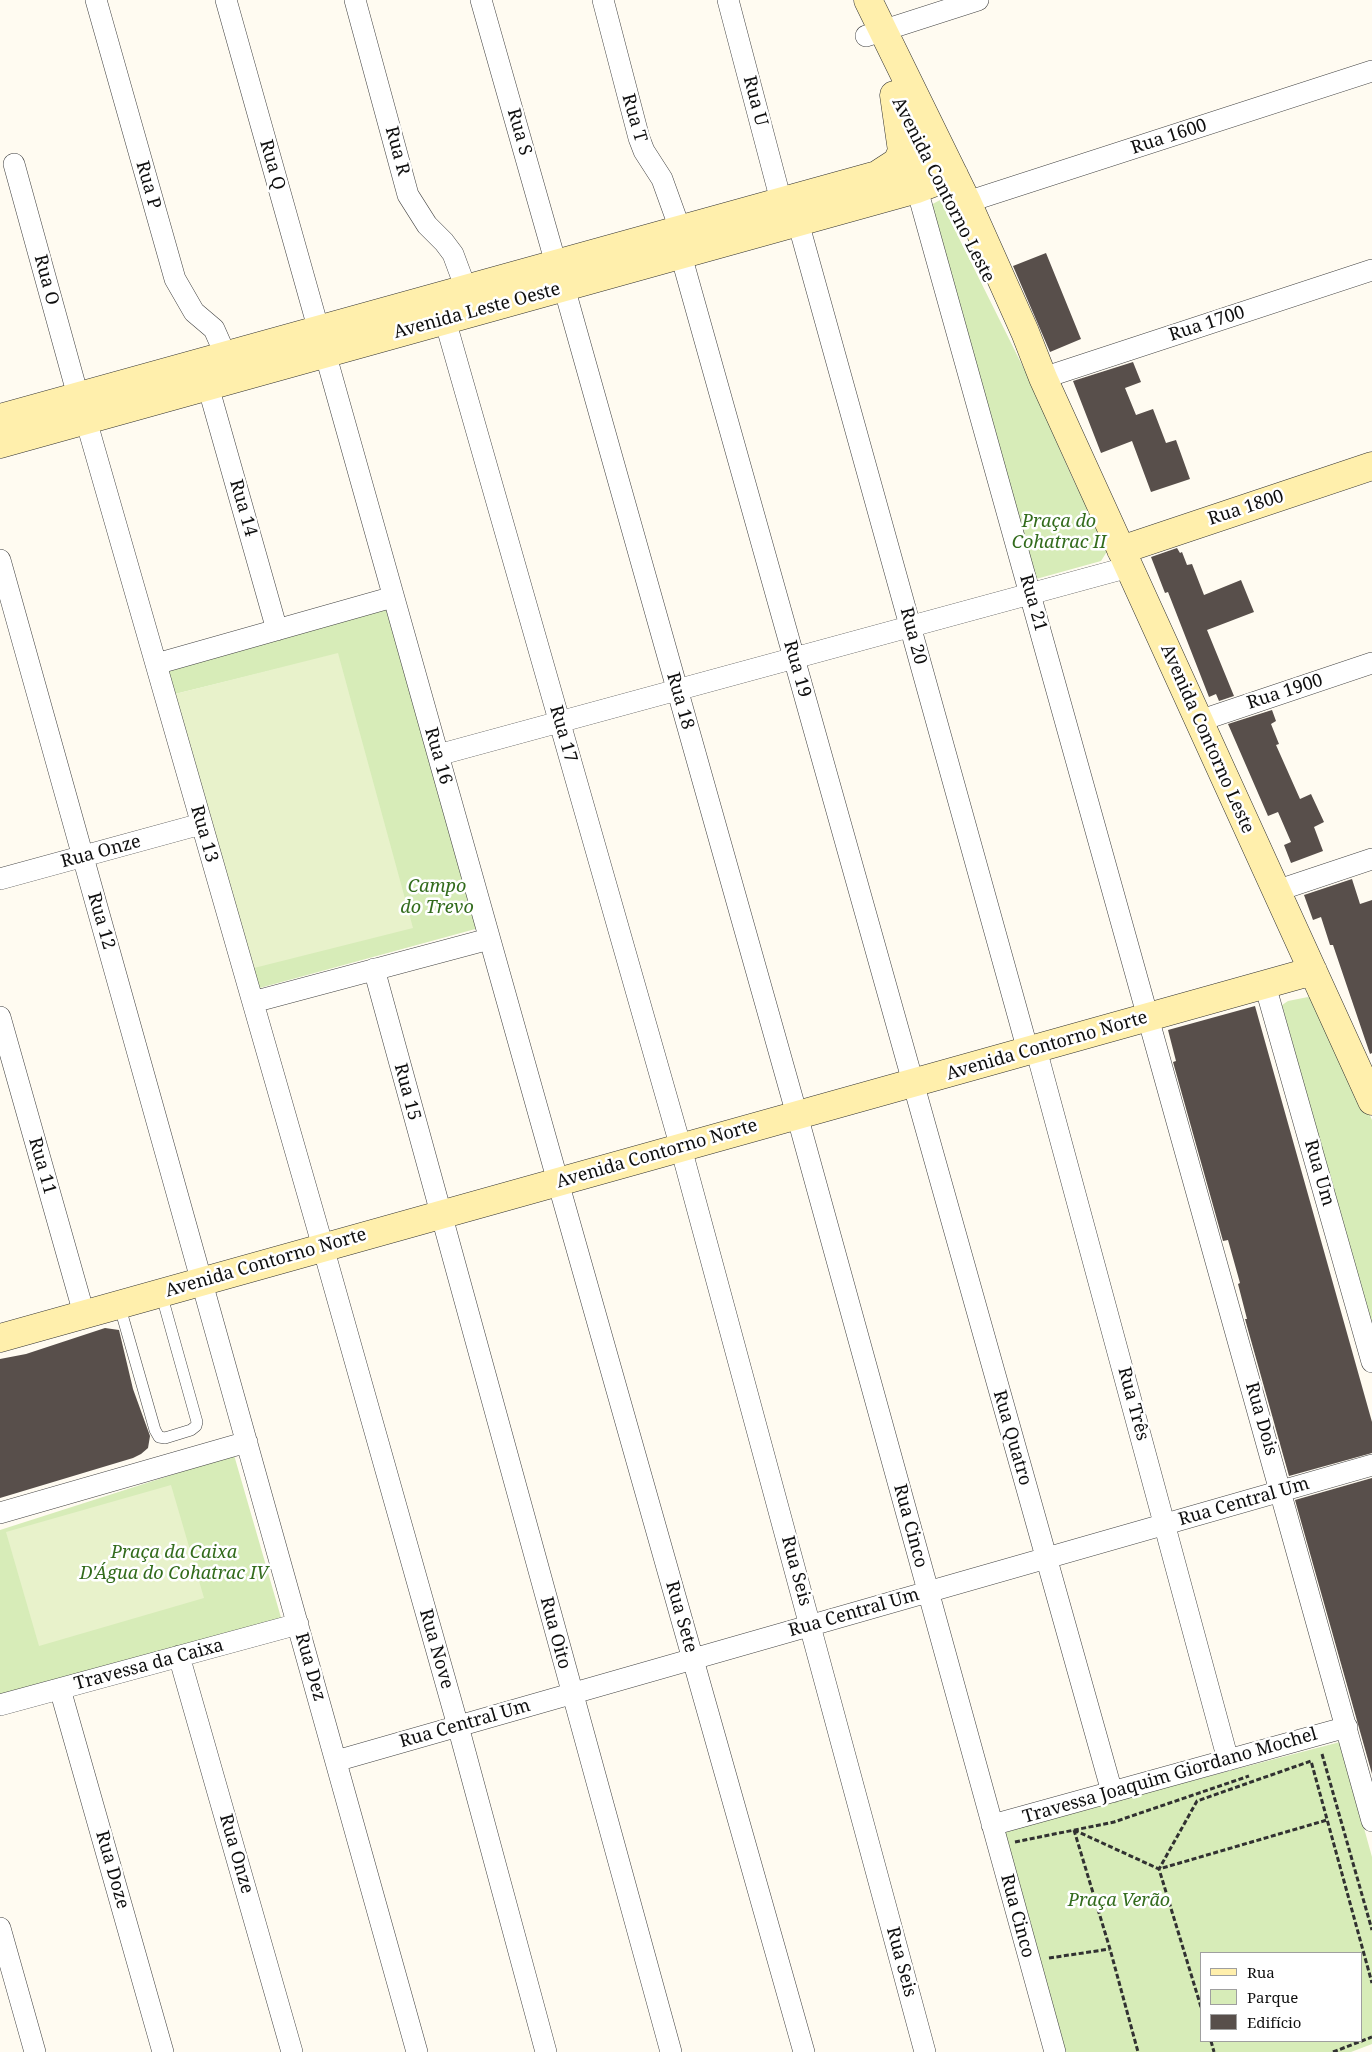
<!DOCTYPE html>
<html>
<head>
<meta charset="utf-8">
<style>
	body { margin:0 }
	#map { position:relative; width:1372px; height:2052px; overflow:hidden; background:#fffbf1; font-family:"Noto Serif",serif }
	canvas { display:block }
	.legend { position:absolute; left:1200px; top:1952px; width:162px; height:90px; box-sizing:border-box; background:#fff; border:1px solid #9f9f9f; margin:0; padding:6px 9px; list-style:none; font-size:15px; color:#0f0f0f }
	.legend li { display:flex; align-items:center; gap:10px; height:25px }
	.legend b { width:25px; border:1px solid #9f9f9f }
</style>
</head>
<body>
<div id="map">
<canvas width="1372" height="2052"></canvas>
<ul class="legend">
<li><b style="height:6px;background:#ffefac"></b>Rua</li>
<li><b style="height:14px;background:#d7ecb8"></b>Parque</li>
<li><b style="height:14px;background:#584f4b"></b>Edifício</li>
</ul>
</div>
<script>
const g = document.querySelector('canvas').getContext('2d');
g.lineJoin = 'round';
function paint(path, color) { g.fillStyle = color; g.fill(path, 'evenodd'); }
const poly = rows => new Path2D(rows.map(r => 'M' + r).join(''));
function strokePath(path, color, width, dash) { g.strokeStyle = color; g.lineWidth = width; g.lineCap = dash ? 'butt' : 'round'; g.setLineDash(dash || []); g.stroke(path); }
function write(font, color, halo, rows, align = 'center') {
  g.font = font + ' "Noto Serif",serif'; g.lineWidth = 5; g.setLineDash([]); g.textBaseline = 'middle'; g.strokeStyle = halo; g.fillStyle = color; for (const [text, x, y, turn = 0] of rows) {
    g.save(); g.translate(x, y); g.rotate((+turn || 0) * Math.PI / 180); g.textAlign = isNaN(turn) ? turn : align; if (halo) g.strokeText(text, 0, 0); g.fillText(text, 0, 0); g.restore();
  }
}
paint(poly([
	[940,200,1027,375,1072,477,1108,550,1101,561,1036,579,929,206],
	[386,609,479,928,256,989,250,969,338,654,171,695,165,665],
	[1308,997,1320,1003,1372,1120,1372,1332,1282,1005,1288,1001],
	[234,1455,282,1621,0,1698,0,1530],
	[1340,1742,1372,1857,1372,2044,1351,2052,1061,2052,999,1831],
	[1201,1953,1361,1953,1361,2041,1201,2041]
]), '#d7ecb8');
paint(poly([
	[338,653,413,928,250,969,171,695],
	[171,1485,204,1598,39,1646,6,1532]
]), '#e8f2cb');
paint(poly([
	[1046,253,1081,339,1050,352,1013,266],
	[1133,362,1141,382,1125,388,1136,415,1153,409,1166,443,1176,440,1190,479,1151,492,1132,441,1101,453,1073,381],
	[1177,548,1180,553,1182,552,1187,565,1192,564,1204,595,1241,580,1254,612,1207,630,1234,696,1219,701,1216,694,1209,697,1168,592,1165,593,1151,557],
	[1272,710,1276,721,1271,724,1279,744,1276,745,1300,799,1311,794,1324,822,1314,827,1323,851,1291,863,1284,845,1291,842,1278,812,1268,816,1228,724],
	[1352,879,1360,904,1372,900,1372,1053,1370,1054,1333,945,1330,945,1321,917,1313,920,1304,895],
	[1255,1006,1372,1422,1372,1453,1289,1476,1245,1319,1247,1319,1238,1284,1240,1283,1228,1240,1223,1241,1173,1062,1176,1061,1168,1030],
	[105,1328,119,1330,133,1389,150,1436,148,1448,141,1454,133,1458,0,1498,0,1359,26,1354],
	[1372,1478,1372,1774,1295,1500]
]), '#584f4b');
const lane = poly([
	[119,1304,155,1430,159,1437,165,1438,191,1430,196,1426,197,1422,161,1293]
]);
const street = poly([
	[96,0,175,279,194,312,214,329,226,356],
	[226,0,558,1182,804,2052],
	[355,0,408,195,427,225,444,242,453,254,466,289],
	[481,0,556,264],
	[603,0,639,138,644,151,662,179,680,229],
	[728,0,781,201],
	[866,36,978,0],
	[14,164,78,396],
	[917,189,1372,1821],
	[967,202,1372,71],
	[798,222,1028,1051],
	[681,255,1112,1792],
	[564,287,797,1115,1055,2052],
	[445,320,681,1148,925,2052],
	[1043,378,1372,270],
	[208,386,277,630],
	[86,420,323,1247,458,1726,546,2052],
	[0,560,417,2052],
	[156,664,393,597],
	[1199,721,1372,663],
	[438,755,1129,567],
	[0,879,201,824],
	[1276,891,1372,859],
	[374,969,671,2052],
	[1265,985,1372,1362],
	[253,1002,489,939],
	[0,1017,84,1314],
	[1036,1049,1228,1760],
	[0,1513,247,1442],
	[179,1656,292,2052],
	[60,1689,163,2052],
	[0,1705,298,1624],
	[336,1761,1372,1465],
	[992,1825,1347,1727],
	[0,1928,35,2052]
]);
const secondary = poly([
	[868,0,967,202,1025,332,1043,378,1372,1101],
	[880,173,897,162,902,151,894,95],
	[0,418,877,175,942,152],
	[0,444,917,189,954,175],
	[1121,550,1372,466],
	[0,1338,1313,971]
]);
strokePath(lane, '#424242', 12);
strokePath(street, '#424242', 22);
strokePath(secondary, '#313131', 29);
strokePath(poly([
	[1322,1754,1372,1930],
	[1074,1830,1159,1869,1327,1820],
	[1074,1830,1110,1949,1138,2052],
	[1015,1842,1114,1822,1249,1776],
	[1049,1958,1110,1949],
	[1201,2007,1159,1869,1197,1801,1311,1761,1372,1983],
	[1211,2041,1214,2052],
	[1333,2052,1372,2037]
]), '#313131', 3, [5, 2.5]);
strokePath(lane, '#fff', 11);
strokePath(street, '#fff', 21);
strokePath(secondary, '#ffefac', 28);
write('18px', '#0f0f0f', '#fff', [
	["Rua U",755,101,75],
	["Rua T",634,118,74],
	["Rua S",519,132,74],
	["Rua 1600",1169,137,-18],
	["Rua R",397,151,75],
	["Rua Q",272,165,74],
	["Rua P",148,185,74],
	["Avenida Contorno Leste",943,190,63],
	["Rua O",46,280,75],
	["Avenida Leste Oeste",477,311,-15],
	["Rua 1700",1207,324,-18],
	["Rua 14",243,508,74],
	["Rua 1800",1246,508,-18],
	["Rua 21",1033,603,74],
	["Rua 20",913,636,75],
	["Rua 19",797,669,74],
	["Rua 1900",1285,692,-18],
	["Rua 18",680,701,74],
	["Rua 17",563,734,74],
	["Avenida Contorno Leste",1207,739,66],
	["Rua 16",438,756,74],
	["Rua 13",204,834,74],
	["Rua Onze",101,852,-15],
	["Rua 12",101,921,74],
	["Avenida Contorno Norte",1047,1046,-16],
	["Rua 15",407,1092,75],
	["Avenida Contorno Norte",657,1154,-16],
	["Rua 11",42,1166,74],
	["Rua Um",1319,1173,74],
	["Avenida Contorno Norte",266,1263,-16],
	["Rua Três",1133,1404,75],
	["Rua Dois",1261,1419,74],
	["Rua Quatro",1012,1438,74],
	["Rua Central Um",1244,1502,-16],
	["Rua Cinco",910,1526,75],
	["Rua Seis",796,1571,75],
	["Rua Central Um",854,1613,-16],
	["Rua Sete",681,1617,74],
	["Rua Oito",555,1633,75],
	["Rua Nove",436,1649,74],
	["Travessa da Caixa",149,1665,-15],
	["Rua Dez",310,1667,74],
	["Rua Central Um",465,1724,-16],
	["Travessa Joaquim Giordano Mochel",1170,1776,-16],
	["Rua Onze",236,1854,74],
	["Rua Doze",112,1870,74],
	["Rua Cinco",1017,1916,75],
	["Rua Seis",901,1962,75]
]);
write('italic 18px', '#326b1c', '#fff', [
	["Praça do",1059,522],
	["Cohatrac II",1059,543],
	["Campo",437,887],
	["do Trevo",437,908],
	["Praça da Caixa",174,1553],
	["D'Água do Cohatrac IV",174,1574],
	["Praça Verão",1119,1901]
]);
</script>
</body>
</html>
